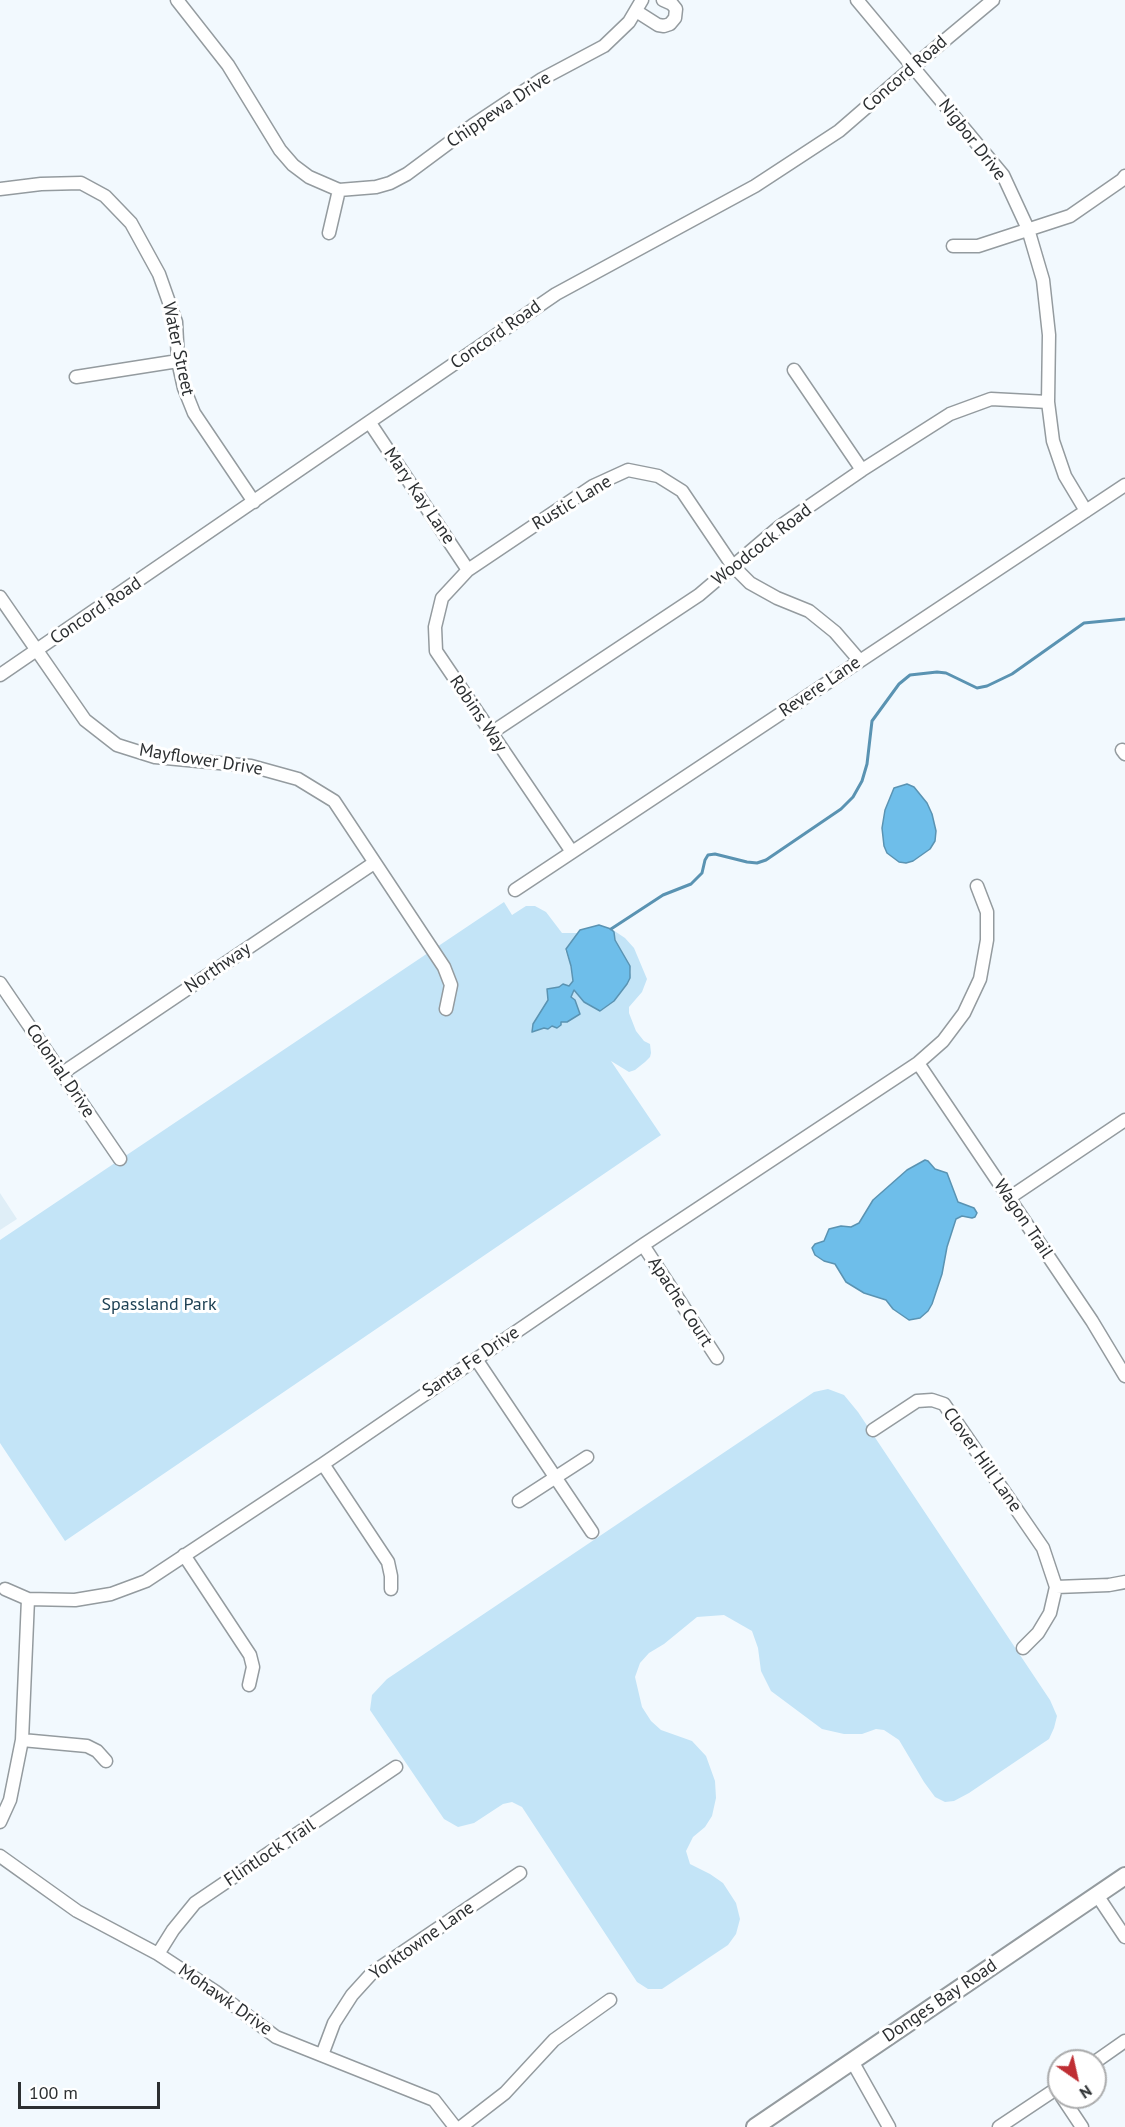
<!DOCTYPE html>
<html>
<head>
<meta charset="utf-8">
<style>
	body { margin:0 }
	#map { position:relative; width:1125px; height:2127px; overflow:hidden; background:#f2f9fe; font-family:"PT Sans",sans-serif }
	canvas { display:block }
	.north { position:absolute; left:1047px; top:2049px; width:60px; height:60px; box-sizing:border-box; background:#fff; border:2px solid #abacad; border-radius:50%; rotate:146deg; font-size:16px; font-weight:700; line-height:24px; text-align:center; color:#2c2f31 }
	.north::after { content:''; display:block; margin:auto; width:21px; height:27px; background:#bf2f34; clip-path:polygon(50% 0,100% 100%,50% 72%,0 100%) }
	.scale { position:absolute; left:18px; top:2082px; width:142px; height:27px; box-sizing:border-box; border:3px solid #2c2f31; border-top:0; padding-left:8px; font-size:18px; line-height:21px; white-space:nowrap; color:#2c2f31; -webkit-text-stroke:4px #fff; paint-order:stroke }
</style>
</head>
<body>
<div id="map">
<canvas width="1125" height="2127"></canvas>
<div class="north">N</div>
<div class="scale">100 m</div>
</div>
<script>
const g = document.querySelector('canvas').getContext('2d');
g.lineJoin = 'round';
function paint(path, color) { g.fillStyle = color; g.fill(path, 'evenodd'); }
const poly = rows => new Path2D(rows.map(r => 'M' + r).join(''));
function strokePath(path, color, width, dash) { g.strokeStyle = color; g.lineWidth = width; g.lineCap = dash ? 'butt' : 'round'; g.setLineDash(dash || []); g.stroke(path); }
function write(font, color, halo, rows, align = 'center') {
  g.font = font + ' "PT Sans",sans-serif'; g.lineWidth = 6; g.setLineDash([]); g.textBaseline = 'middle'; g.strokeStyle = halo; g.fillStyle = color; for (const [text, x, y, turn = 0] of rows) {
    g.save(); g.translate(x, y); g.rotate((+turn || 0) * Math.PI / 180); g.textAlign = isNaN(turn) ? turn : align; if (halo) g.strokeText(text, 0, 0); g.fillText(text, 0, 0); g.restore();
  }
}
paint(poly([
	[0,1193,17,1219,0,1230]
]), '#dfeef7');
paint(poly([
	[504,902,512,915,526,906,535,906,546,912,562,933,578,933,565,950,571,966,573,981,569,986,563,984,580,1013,571,997,574,990,584,1002,600,1011,614,1001,627,984,631,972,630,966,615,940,613,930,625,938,634,948,647,979,642,992,629,1007,629,1013,636,1031,644,1041,650,1044,651,1053,650,1057,645,1062,635,1070,629,1072,611,1061,661,1135,65,1541,0,1443,0,1240],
	[828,1389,844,1395,858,1412,1050,1700,1057,1716,1054,1728,1049,1739,969,1793,954,1801,945,1802,935,1797,924,1782,899,1740,884,1730,876,1729,862,1734,844,1734,822,1729,771,1691,761,1671,758,1648,752,1631,724,1615,697,1617,664,1644,649,1653,640,1663,635,1677,642,1707,651,1721,661,1730,692,1741,706,1756,715,1781,716,1798,712,1816,705,1827,693,1837,686,1851,690,1864,710,1874,723,1883,736,1903,740,1919,736,1934,728,1945,662,1989,648,1989,637,1982,522,1807,512,1802,503,1804,474,1823,458,1827,444,1819,370,1710,372,1695,387,1679,814,1392]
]), '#c3e4f7');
const water = poly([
	[907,784,914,787,927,803,932,814,936,831,935,841,930,849,913,861,906,863,899,862,887,853,884,846,882,828,885,810,894,788,907,784],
	[599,925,611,929,614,932,615,940,630,966,630,978,627,984,614,1001,600,1011,584,1002,574,990,571,997,575,1000,580,1014,567,1022,561,1022,561,1025,557,1028,552,1026,548,1029,544,1028,532,1032,533,1024,548,1000,547,989,559,987,563,984,569,986,573,981,571,966,566,949,580,930,599,925],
	[925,1160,928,1161,935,1169,947,1173,958,1202,974,1208,977,1213,975,1217,972,1218,962,1216,956,1219,947,1247,942,1274,932,1304,928,1311,920,1318,909,1320,893,1309,886,1300,864,1293,846,1282,835,1264,824,1261,815,1255,812,1248,815,1244,824,1241,829,1229,841,1226,851,1227,859,1223,873,1200,907,1170,925,1160]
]);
paint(water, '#6ebeea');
strokePath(water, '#5a93b2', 1.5);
strokePath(poly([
	[611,929,663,895,691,884,702,873,705,860,708,855,715,854,747,862,757,863,766,860,841,809,853,797,862,781,867,764,872,721,899,684,910,675,937,672,946,673,977,688,987,686,1012,674,1084,623,1125,619]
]), '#5a93b2', 3);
const street = poly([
	[177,0,228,65,280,150,293,165,309,177,339,190,376,187,390,183,407,174,473,125,542,79,604,46,629,22,642,0],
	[857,0,1003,175,1028,229,1043,280,1049,335,1048,402,1053,441,1065,476,1086,511],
	[636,11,658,25,664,26,670,24,675,18,676,9,672,4,663,0],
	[0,189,41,184,81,183,105,196,131,223,159,274,176,322,178,361,184,388,194,413,254,502],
	[329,233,339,190],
	[953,246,978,246,1070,216,1122,180,1125,176],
	[794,370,862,470],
	[76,377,178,361],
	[370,423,468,570],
	[0,597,85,720,117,745,155,757,251,766,298,779,334,801,444,967,451,985,446,1009],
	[0,675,556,294,755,186,839,131,914,66,993,0],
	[491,733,699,595,779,527,862,470,950,414,991,399,1048,402],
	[1122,750,1125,754],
	[572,852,436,651,435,627,442,598,468,570,593,486,628,470,658,476,682,491,732,565,750,583,777,598,809,611,835,632,860,661],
	[515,890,1125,485],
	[0,983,120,1159],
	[918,1063,1092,1321,1125,1376],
	[61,1074,374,863],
	[1009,1198,1125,1120],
	[643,1245,717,1358],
	[476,1359,592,1532],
	[873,1430,917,1401,932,1400,944,1404,1043,1548,1056,1587],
	[323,1464,388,1562,391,1576,391,1589],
	[519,1501,587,1457],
	[184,1555,250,1655,253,1667,249,1685],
	[5,1589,28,1599,75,1600,111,1594,146,1581,323,1464,643,1245,918,1063,943,1041,964,1013,980,979,987,940,987,912,977,886],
	[1023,1648,1038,1633,1050,1613,1056,1587,1109,1585,1125,1582],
	[22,1740,87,1746,97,1751,106,1761],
	[0,1822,10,1800,22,1740,28,1599],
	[0,1856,77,1911,158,1954,216,1992,276,2037,434,2100,455,2127],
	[1097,1895,1125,1937],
	[158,1954,173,1930,195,1903,396,1767],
	[322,2055,334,2023,352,1995,372,1973,520,1873],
	[852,2061,889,2127],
	[1095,2062,1125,2041],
	[1062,2097,1082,2127],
	[461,2127,505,2093,554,2040,610,2000],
	[999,2127,1059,2087]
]);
const secondary = poly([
	[755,2127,1125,1876]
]);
strokePath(street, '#949b9f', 15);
strokePath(secondary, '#949b9f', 20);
strokePath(street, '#fff', 12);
strokePath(secondary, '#fff', 16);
write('18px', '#2c2f31', '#fff', [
	["Concord Road",905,74,-41],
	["Chippewa Drive",499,110,-34],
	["Nigbor Drive",972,140,52],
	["Concord Road",496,335,-35],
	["Water Street",178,349,78],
	["Mary Kay Lane",419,496,56],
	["Rustic Lane",572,503,-31],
	["Woodcock Road",762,545,-38],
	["Concord Road",96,611,-34],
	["Revere Lane",820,687,-34],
	["Robins Way",478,714,56],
	["Mayflower Drive",201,760,9],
	["Northway",218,968,-34],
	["Colonial Drive",60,1071,56],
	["Wagon Trail",1023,1219,56],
	["Apache Court",680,1302,57],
	["Santa Fe Drive",471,1362,-34],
	["Clover Hill Lane",982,1460,55],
	["Flintlock Trail",270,1853,-34],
	["Yorktowne Lane",422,1941,-35],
	["Mohawk Drive",225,2000,35],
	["Donges Bay Road",940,2001,-34]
]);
write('18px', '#1f4255', '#fff', [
	["Spassland Park",159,1305]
]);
</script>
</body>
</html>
